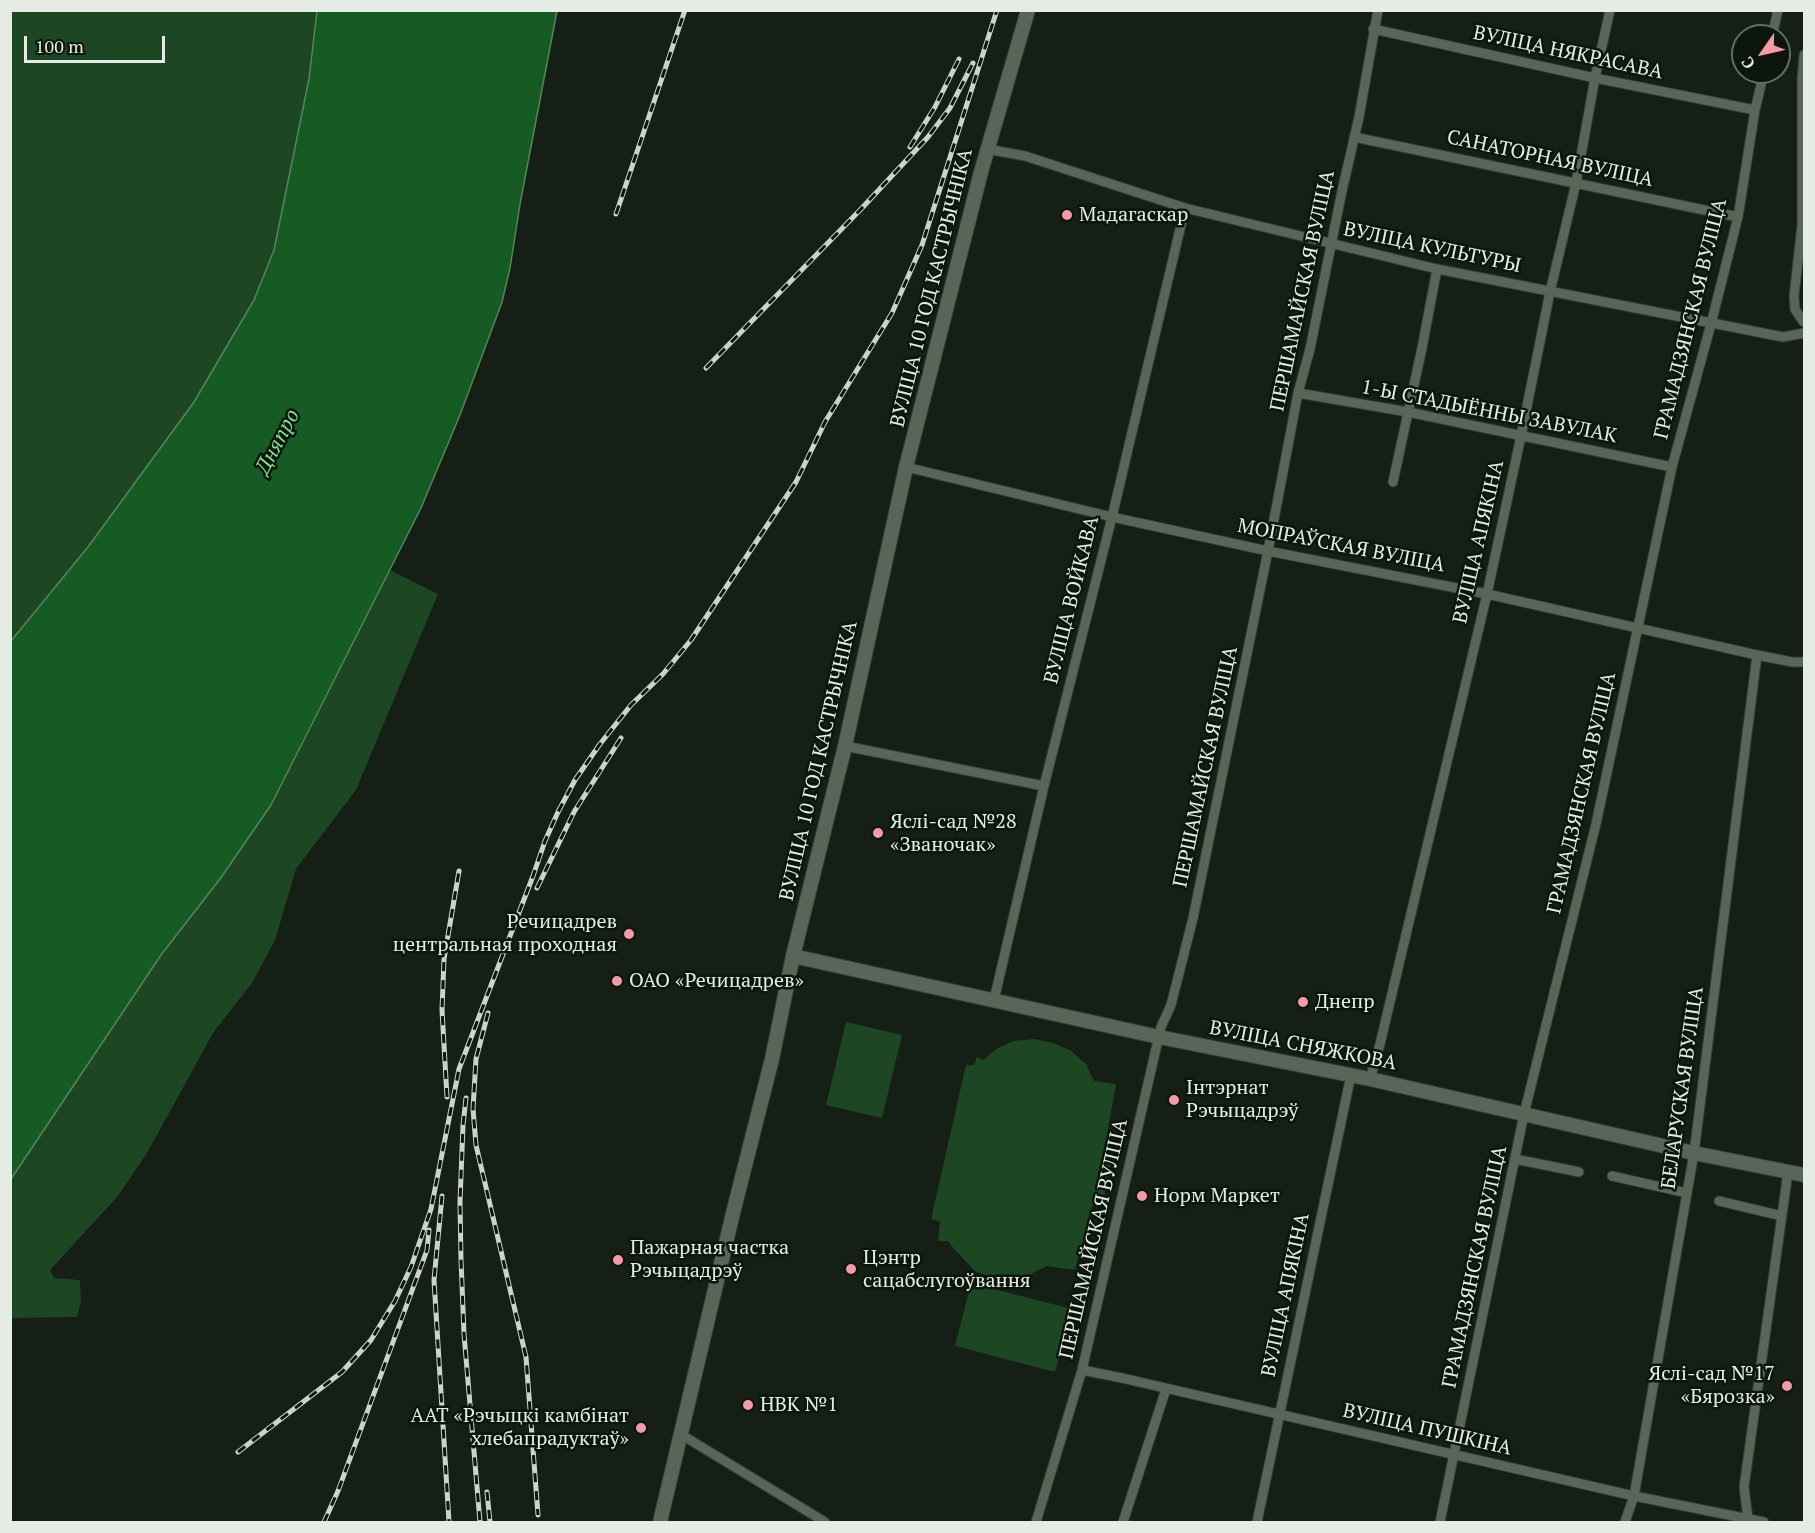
<!DOCTYPE html>
<html>
<head>
<meta charset="utf-8">
<style>
	body { margin:0 }
	#map { position:relative; width:1815px; height:1533px; overflow:hidden; background:#151f15; font-family:"PT Serif",serif }
	canvas { display:block }
	.frame { position:absolute; inset:0; border:12px solid #e5ece5; pointer-events:none }
	.north { position:absolute; left:1731px; top:24px; width:60px; height:60px; box-sizing:border-box; background:#0c160c; border:2px solid #636c63; border-radius:50%; rotate:236deg; font-size:16px; font-weight:700; line-height:24px; text-align:center; color:#e5ece5 }
	.north::after { content:''; display:block; margin:auto; width:21px; height:27px; background:#f49aa6; clip-path:polygon(50% 0,100% 100%,50% 72%,0 100%) }
	.scale { position:absolute; left:24px; top:36px; width:141px; height:27px; box-sizing:border-box; border:3px solid #e5ece5; border-top:0; padding-left:8px; font-size:18px; line-height:21px; white-space:nowrap; color:#e5ece5; -webkit-text-stroke:4px #0c160c; paint-order:stroke }
</style>
</head>
<body>
<div id="map">
<canvas width="1815" height="1533"></canvas>
<div class="frame"></div>
<div class="north">С</div>
<div class="scale">100 m</div>
</div>
<script>
const g = document.querySelector('canvas').getContext('2d');
g.lineJoin = 'round';
function paint(path, color) { g.fillStyle = color; g.fill(path, 'evenodd'); }
const poly = rows => new Path2D(rows.map(r => 'M' + r).join(''));
function strokePath(path, color, width, dash) { g.strokeStyle = color; g.lineWidth = width; g.lineCap = dash ? 'butt' : 'round'; g.setLineDash(dash || []); g.stroke(path); }
function write(font, color, halo, rows, align = 'center') {
  g.font = font + ' "PT Serif",serif'; g.lineWidth = 5; g.setLineDash([]); g.textBaseline = 'middle'; g.strokeStyle = halo; g.fillStyle = color; for (const [text, x, y, turn = 0] of rows) {
    g.save(); g.translate(x, y); g.rotate((+turn || 0) * Math.PI / 180); g.textAlign = isNaN(turn) ? turn : align; if (halo) g.strokeText(text, 0, 0); g.fillText(text, 0, 0); g.restore();
  }
}
paint(poly([
	[11,11,317,11,309,79,274,250,254,300,194,402,88,547,11,641],
	[390,570,438,594,356,790,296,869,275,940,252,983,213,1033,147,1153,118,1196,50,1270,54,1278,80,1280,81,1301,77,1317,11,1318,11,1179,161,955,220,879,271,805],
	[846,1022,902,1035,882,1118,826,1105],
	[1034,1039,1053,1043,1070,1050,1086,1064,1094,1081,1116,1084,1105,1147,1114,1150,1102,1207,1092,1206,1075,1270,1047,1266,1023,1278,1000,1280,975,1271,954,1249,948,1241,938,1241,940,1222,931,1219,966,1065,974,1065,977,1057,983,1060,998,1048,1013,1041],
	[971,1283,1072,1309,1055,1372,955,1346]
]), '#1d4722');
const water = poly([
	[317,11,557,11,520,204,510,268,502,302,460,415,421,508,271,805,220,879,161,955,11,1179,11,641,88,547,194,402,254,300,274,250,309,79,317,11]
]);
paint(water, '#165b23');
strokePath(water, '#54865d', 1.5);
const street = poly([
	[1373,29,1595,78,1755,110],
	[1772,36,1778,10],
	[1804,55,1802,79,1802,225,1794,296,1795,309,1802,320,1804,322],
	[1354,137,1738,217],
	[987,149,1025,156,1185,208,1437,269,1783,337,1804,333],
	[1298,393,1408,412,1672,467],
	[906,467,1112,517,1268,551,1487,594,1757,655,1792,662,1804,662],
	[1393,482,1422,348,1437,269],
	[845,746,1044,786],
	[994,1000,1044,786,1112,517,1185,208],
	[1370,1079,1380,1044,1487,594,1521,436,1550,292,1576,183,1595,78,1610,10],
	[1515,1159,1579,1172],
	[1612,1176,1687,1193],
	[1719,1201,1782,1216],
	[1082,1370,1122,1378,1634,1496,1764,1522],
	[682,1435,825,1522],
	[1748,1519,1744,1487,1788,1172],
	[1036,1522,1082,1370,1161,1027,1171,1005,1193,918,1268,551,1298,393,1310,349,1342,191,1359,117,1378,10],
	[1123,1522,1166,1389],
	[1257,1522,1351,1075],
	[1440,1522,1524,1114,1596,824,1672,467,1711,324,1738,217,1755,110,1764,72],
	[1625,1522,1634,1496,1694,1153,1757,655]
]);
const secondary = poly([
	[793,956,1159,1037,1370,1079,1694,1153,1804,1175],
	[660,1522,733,1213,772,1059,793,956,845,746,906,467,981,172,1028,10]
]);
strokePath(street, '#343b35', 11);
strokePath(secondary, '#343b35', 16);
strokePath(street, '#596559', 9);
strokePath(secondary, '#596559', 14);
const rail = poly([
	[910,147,935,107,959,59],
	[616,214,685,10],
	[706,368,862,208,928,137,950,108,973,63],
	[537,888,574,812,621,738],
	[488,1013,476,1059,473,1109,476,1145,526,1357,538,1515],
	[447,1097,442,1010,444,959,459,871],
	[466,1098,463,1125,460,1202,461,1260,464,1334,480,1522],
	[442,1196,434,1280,449,1522],
	[238,1452,342,1372,371,1340,395,1301,411,1267,431,1209,459,1069,533,876,545,841,558,812,575,780,600,744,631,705,663,674,691,640,796,482,825,422,892,313,922,245,997,10],
	[487,1492,490,1522],
	[324,1522,338,1491,427,1250,429,1230]
]);
strokePath(rail, '#ccd3cc', 5);
strokePath(rail, '#0c160c', 3, [9]);
for (const [x, y, r, color] of [
	[1067,215,6,"#f49aa6"],
	[878,833,6,"#f49aa6"],
	[629,934,6,"#f49aa6"],
	[617,981,6,"#f49aa6"],
	[1303,1002,6,"#f49aa6"],
	[1174,1100,6,"#f49aa6"],
	[1142,1196,6,"#f49aa6"],
	[618,1260,6,"#f49aa6"],
	[851,1269,6,"#f49aa6"],
	[1787,1386,6,"#f49aa6"],
	[748,1405,6,"#f49aa6"],
	[641,1428,6,"#f49aa6"]
]) { const dot = new Path2D(); dot.arc(x, y, r, 0, 2 * Math.PI); g.fillStyle = color; g.fill(dot); strokePath(dot, '#0c160c', 2); }
write('20px', '#e5ece5', '#0c160c', [
	["ВУЛІЦА НЯКРАСАВА",1568,53,12],
	["САНАТОРНАЯ ВУЛІЦА",1550,159,12],
	["ВУЛІЦА КУЛЬТУРЫ",1432,248,12],
	["ВУЛІЦА 10 ГОД КАСТРЫЧНІКА",932,288,-76],
	["ПЕРШАМАЙСКАЯ ВУЛІЦА",1303,291,-78],
	["ГРАМАДЗЯНСКАЯ ВУЛІЦА",1691,319,-76],
	["1-Ы СТАДЫЁННЫ ЗАВУЛАК",1489,412,11],
	["ВУЛІЦА АПЯКІНА",1479,542,-77],
	["МОПРАЎСКАЯ ВУЛІЦА",1341,546,11],
	["ВУЛІЦА ВОЙКАВА",1072,600,-76],
	["ВУЛІЦА 10 ГОД КАСТРЫЧНІКА",819,761,-77],
	["ПЕРШАМАЙСКАЯ ВУЛІЦА",1206,767,-78],
	["ГРАМАДЗЯНСКАЯ ВУЛІЦА",1582,793,-77],
	["ВУЛІЦА СНЯЖКОВА",1303,1046,11],
	["БЕЛАРУСКАЯ ВУЛІЦА",1683,1088,-82],
	["ПЕРШАМАЙСКАЯ ВУЛІЦА",1094,1239,-77],
	["ГРАМАДЗЯНСКАЯ ВУЛІЦА",1475,1267,-78],
	["ВУЛІЦА АПЯКІНА",1286,1295,-78],
	["ВУЛІЦА ПУШКІНА",1427,1430,13]
]);
write('20px', '#e5ece5', '#0c160c', [
	["Мадагаскар",1079,215],
	["Яслі-сад №28",890,822],
	["«Званочак»",890,845],
	["Речицадрев",617,922,"right"],
	["центральная проходная",617,945,"right"],
	["ОАО «Речицадрев»",629,981],
	["Днепр",1315,1002],
	["Інтэрнат",1186,1088],
	["Рэчыцадрэў",1186,1111],
	["Норм Маркет",1154,1196],
	["Пажарная частка",630,1248],
	["Рэчыцадрэў",630,1271],
	["Цэнтр",863,1258],
	["сацабслугоўвання",863,1281],
	["Яслі-сад №17",1775,1374,"right"],
	["«Бярозка»",1775,1397,"right"],
	["НВК №1",760,1405],
	["ААТ «Рэчыцкі камбінат",629,1416,"right"],
	["хлебапрадуктаў»",629,1439,"right"]
], 'left');
write('italic 21px', '#86df8f', '#0c160c', [
	["Дняпро",278,442,-62]
]);
</script>
</body>
</html>
